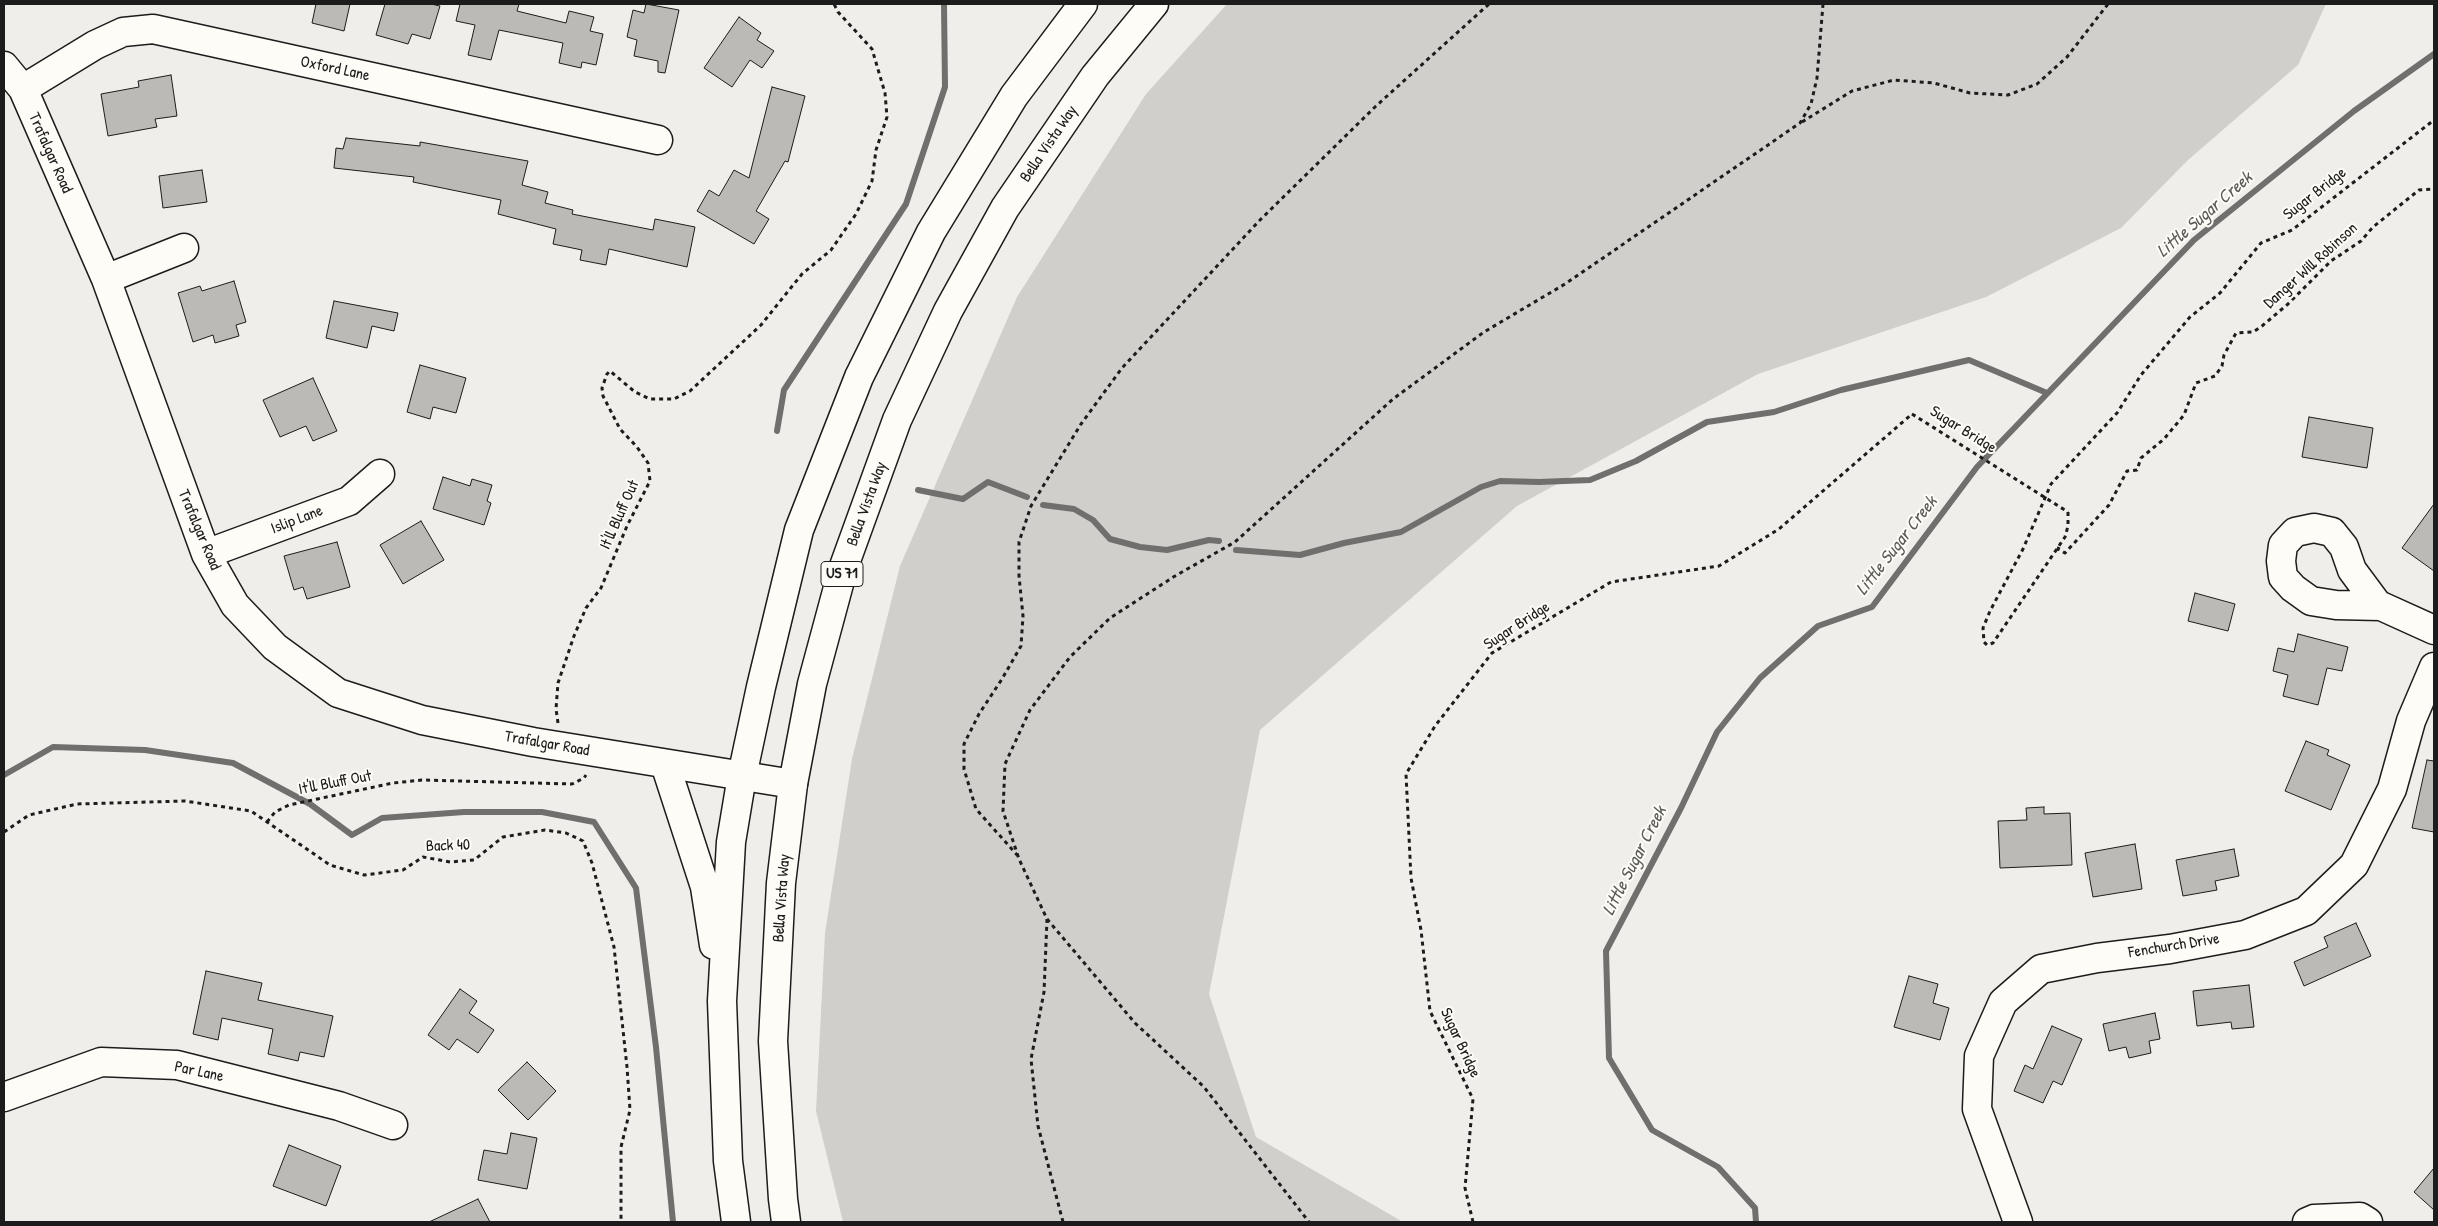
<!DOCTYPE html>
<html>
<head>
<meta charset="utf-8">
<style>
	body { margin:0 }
	#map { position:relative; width:2438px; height:1226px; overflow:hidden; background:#f0eeea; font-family:"Patrick Hand",sans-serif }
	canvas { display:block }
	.frame { position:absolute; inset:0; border:5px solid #1c1c1c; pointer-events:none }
</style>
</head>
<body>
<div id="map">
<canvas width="2438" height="1226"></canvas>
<div class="frame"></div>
</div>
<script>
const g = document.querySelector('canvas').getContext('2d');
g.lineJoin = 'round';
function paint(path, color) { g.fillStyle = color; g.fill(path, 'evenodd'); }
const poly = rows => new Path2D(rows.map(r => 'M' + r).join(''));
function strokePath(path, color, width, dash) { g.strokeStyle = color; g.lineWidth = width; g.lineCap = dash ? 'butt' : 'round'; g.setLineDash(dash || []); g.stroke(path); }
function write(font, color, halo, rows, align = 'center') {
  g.font = font + ' "Patrick Hand",sans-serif'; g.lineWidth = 4; g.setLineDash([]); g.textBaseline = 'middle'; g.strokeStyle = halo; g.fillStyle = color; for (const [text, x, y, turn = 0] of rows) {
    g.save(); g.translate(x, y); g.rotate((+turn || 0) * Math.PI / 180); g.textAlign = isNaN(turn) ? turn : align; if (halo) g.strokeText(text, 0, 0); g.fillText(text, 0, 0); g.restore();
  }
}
paint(poly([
	[1227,4,2326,4,2298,65,2188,160,2121,228,1986,297,1758,374,1517,506,1260,730,1209,994,1256,1137,1403,1222,843,1222,816,1111,825,933,852,759,900,566,1017,297,1146,94]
]), '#d0cfcc');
strokePath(poly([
	[777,431,784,390,906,204,945,87,944,4],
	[918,490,963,499,988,482,1027,497],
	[1043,505,1074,509,1093,520,1110,539,1140,547,1167,550,1209,540,1219,541],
	[1236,550,1300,555,1344,543,1401,532,1481,487,1500,481,1539,482,1590,480,1636,461,1707,422,1774,412,1841,390,1969,360,2047,393],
	[4,775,53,747,145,750,233,763,310,804,352,835,382,818,464,812,542,812,594,822,636,888,656,1047,673,1222],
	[1756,1222,1755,1208,1718,1167,1652,1130,1609,1058,1606,951,1681,808,1717,732,1760,678,1818,626,1872,607,1977,467,2194,240,2354,111,2434,54]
]), '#706f6d', 6);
const building = poly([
	[316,4,350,4,344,31,312,23,316,4],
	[385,4,431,4,440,6,430,39,412,34,408,44,376,35,385,4],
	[460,4,519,4,517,11,566,23,569,11,594,17,590,31,603,34,596,65,582,62,581,68,559,63,563,43,499,30,491,60,468,55,475,25,456,21,460,4],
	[646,4,679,10,665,73,658,72,658,61,634,56,637,40,627,37,633,10,644,13,646,4],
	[739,17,761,33,757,40,774,51,762,68,750,60,732,87,704,68,739,17],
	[171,75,177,116,155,119,157,127,108,136,101,94,139,87,138,81,171,75],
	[772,87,805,96,788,162,785,161,756,211,769,219,754,244,697,211,709,190,719,196,734,170,749,178,772,87],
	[346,138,420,146,420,142,528,161,522,185,548,192,545,203,573,210,572,214,653,230,655,219,695,227,687,267,609,249,606,265,580,260,582,250,553,244,556,229,498,214,501,200,413,182,414,177,334,168,336,148,343,149,346,138],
	[202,170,207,202,163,208,159,176,202,170],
	[234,281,246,322,236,325,239,336,215,343,213,335,193,342,178,293,200,286,202,291,234,281],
	[334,301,398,313,394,331,372,326,367,348,326,338,334,301],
	[420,365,466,378,456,413,433,407,430,419,407,412,420,365],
	[313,378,337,431,313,441,306,426,280,437,263,400,313,378],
	[2309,417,2373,428,2367,468,2302,457,2309,417],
	[443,477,470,486,472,479,492,485,487,501,491,503,484,525,433,509,443,477],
	[2434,504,2434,571,2402,548,2434,504],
	[421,521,444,560,403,584,380,545,421,521],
	[337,542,350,587,307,599,303,587,294,590,284,556,337,542],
	[2195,593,2235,604,2228,631,2188,621,2195,593],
	[2298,634,2348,647,2342,671,2327,668,2318,705,2283,696,2288,675,2273,671,2278,648,2294,652,2298,634],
	[2306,741,2329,750,2327,755,2350,765,2331,810,2285,791,2306,741],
	[2427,760,2434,761,2434,832,2412,828,2427,760],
	[2044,807,2044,814,2070,813,2072,865,2000,868,1998,821,2027,820,2026,808,2044,807],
	[2135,844,2142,889,2093,897,2085,853,2135,844],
	[2234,849,2239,876,2215,881,2217,890,2183,896,2176,860,2234,849],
	[2356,923,2371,956,2304,986,2294,962,2328,947,2324,937,2356,923],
	[206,971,262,983,258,1000,333,1016,324,1057,300,1052,298,1061,268,1054,273,1029,222,1018,218,1040,193,1034,206,971],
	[1909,976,1938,984,1933,1003,1949,1008,1940,1040,1894,1027,1909,976],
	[2249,985,2254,1027,2232,1029,2231,1022,2197,1026,2193,991,2249,985],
	[460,989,477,1001,469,1013,494,1030,478,1053,457,1039,449,1050,428,1035,460,989],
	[2155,1013,2160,1039,2149,1041,2151,1053,2129,1058,2126,1047,2109,1051,2103,1024,2155,1013],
	[2052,1026,2082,1039,2062,1085,2053,1081,2043,1103,2014,1091,2025,1065,2033,1069,2052,1026],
	[527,1062,556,1091,528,1120,498,1090,527,1062],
	[511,1133,537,1138,527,1189,478,1180,484,1150,507,1154,511,1133],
	[289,1145,341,1166,326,1206,273,1186,289,1145],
	[2434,1168,2434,1210,2414,1192,2434,1168],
	[478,1199,490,1222,429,1222,478,1199]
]);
paint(building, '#bbbab6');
strokePath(building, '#1c1c1c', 1);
const minor = poly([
	[4,66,23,89,106,279,206,554,235,605,275,647,338,693,422,720,533,742,793,784],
	[23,89,95,45,123,32,153,29,658,140],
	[106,279,184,248],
	[206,554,349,501,380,474],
	[2381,606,2336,605,2311,601,2293,588,2283,577,2281,561,2283,545,2295,532,2314,528,2332,532,2344,547,2352,570,2378,605,2381,606,2434,630],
	[4,1097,101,1062,177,1065,339,1106,393,1125],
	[2018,1222,1977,1109,1979,1056,2003,1002,2041,969,2097,958,2170,949,2245,935,2306,911,2354,865,2392,789,2411,721,2434,667],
	[2307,1222,2314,1219,2360,1217,2368,1222]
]);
const major = poly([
	[665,764,705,887,714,945],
	[736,1222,728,1161,722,1001,731,842,742,776,761,687,799,530,859,377,931,232,1014,96,1083,4],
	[786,1222,783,1199,773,1041,781,883,793,784,812,684,843,569,897,420,948,311,1005,208,1095,76,1154,4]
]);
strokePath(minor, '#1c1c1c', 31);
strokePath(major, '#1c1c1c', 31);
strokePath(poly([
	[1802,122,1852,91,1894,80,1934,83,1970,93,2008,95,2037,84,2067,57,2108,4],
	[2068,512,2068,526,2065,537,1993,643,1987,645,1984,642,1983,628,1990,611,2023,549,2051,484,2117,413,2141,375,2190,317,2220,293,2261,243,2292,230,2434,120],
	[2059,547,2058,549,2065,553,2109,505,2127,471,2137,470,2141,458,2164,439,2184,415,2196,383,2215,376,2222,366,2224,355,2236,333,2253,332,2262,326,2288,304,2331,261,2361,241,2373,227,2419,190,2434,189],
	[558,723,556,709,558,683,574,636,586,608,601,588,627,526,650,481,648,463,637,447,620,429,603,396,602,388,607,374,610,371,635,392,650,399,674,399,690,391,761,325,802,274,831,250,856,214,872,181,876,150,887,117,885,93,872,49,838,12,834,4],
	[267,822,275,812,289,805,393,783,422,780,572,784,584,778,586,775],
	[4,832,29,815,77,804,185,801,251,811,330,865,364,875,403,870,423,857,450,862,474,860,503,837,545,830,566,833,583,841,592,863,614,947,627,1067,630,1110,621,1147,621,1222],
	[1018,856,976,809,964,769,964,744,979,714,1002,679,1021,646,1023,616,1019,576,1019,542,1031,506,1081,424,1122,368,1260,220,1376,106,1489,4],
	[1047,919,1135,1023,1204,1087,1309,1222],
	[1063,1222,1038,1126,1031,1059,1044,992,1047,919,1019,859,1003,811,1005,764,1030,710,1070,657,1110,618,1175,576,1235,542,1393,399,1484,332,1565,284,1800,123,1811,104,1817,78,1823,4],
	[1473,1222,1465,1188,1473,1099,1430,1011,1421,930,1411,878,1406,774,1435,726,1492,653,1611,582,1719,566,1779,529,1912,414]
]), '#1c1c1c', 3, [4, 4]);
strokePath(minor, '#fdfcf7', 28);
strokePath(major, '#fdfcf7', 28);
strokePath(poly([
	[1912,414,2068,512]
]), '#1c1c1c', 3, [4, 4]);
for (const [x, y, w] of [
	[842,574,42]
]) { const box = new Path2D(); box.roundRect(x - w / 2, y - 12.5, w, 25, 4); g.fillStyle = '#fdfcf7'; g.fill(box); strokePath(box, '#1c1c1c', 1); }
write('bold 15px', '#1c1c1c', null, [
	["US 71",842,574]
]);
write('16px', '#1c1c1c', '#fdfcf7', [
	["Oxford Lane",335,69,12],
	["Bella Vista Way",1049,144,-56],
	["Trafalgar Road",50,153,66],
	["Sugar Bridge",2315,194,-38],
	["Danger Will Robinson",2311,266,-42],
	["Sugar Bridge",1963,430,32],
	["Bella Vista Way",867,504,-70],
	["It'll Bluff Out",620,515,-66],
	["Islip Lane",297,520,-21],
	["Trafalgar Road",199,530,67],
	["Sugar Bridge",1517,626,-33],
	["Trafalgar Road",547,744,10],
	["It'll Bluff Out",335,783,-11],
	["Back 40",448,846,-2],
	["Bella Vista Way",782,898,-86],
	["Fenchurch Drive",2174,946,-9],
	["Sugar Bridge",1460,1043,65],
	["Par Lane",199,1072,12]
]);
write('italic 18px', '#5b5b59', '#fdfcf7', [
	["Little Sugar Creek",2205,215,-41],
	["Little Sugar Creek",1897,546,-52],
	["Little Sugar Creek",1635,861,-63]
]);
</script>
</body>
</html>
